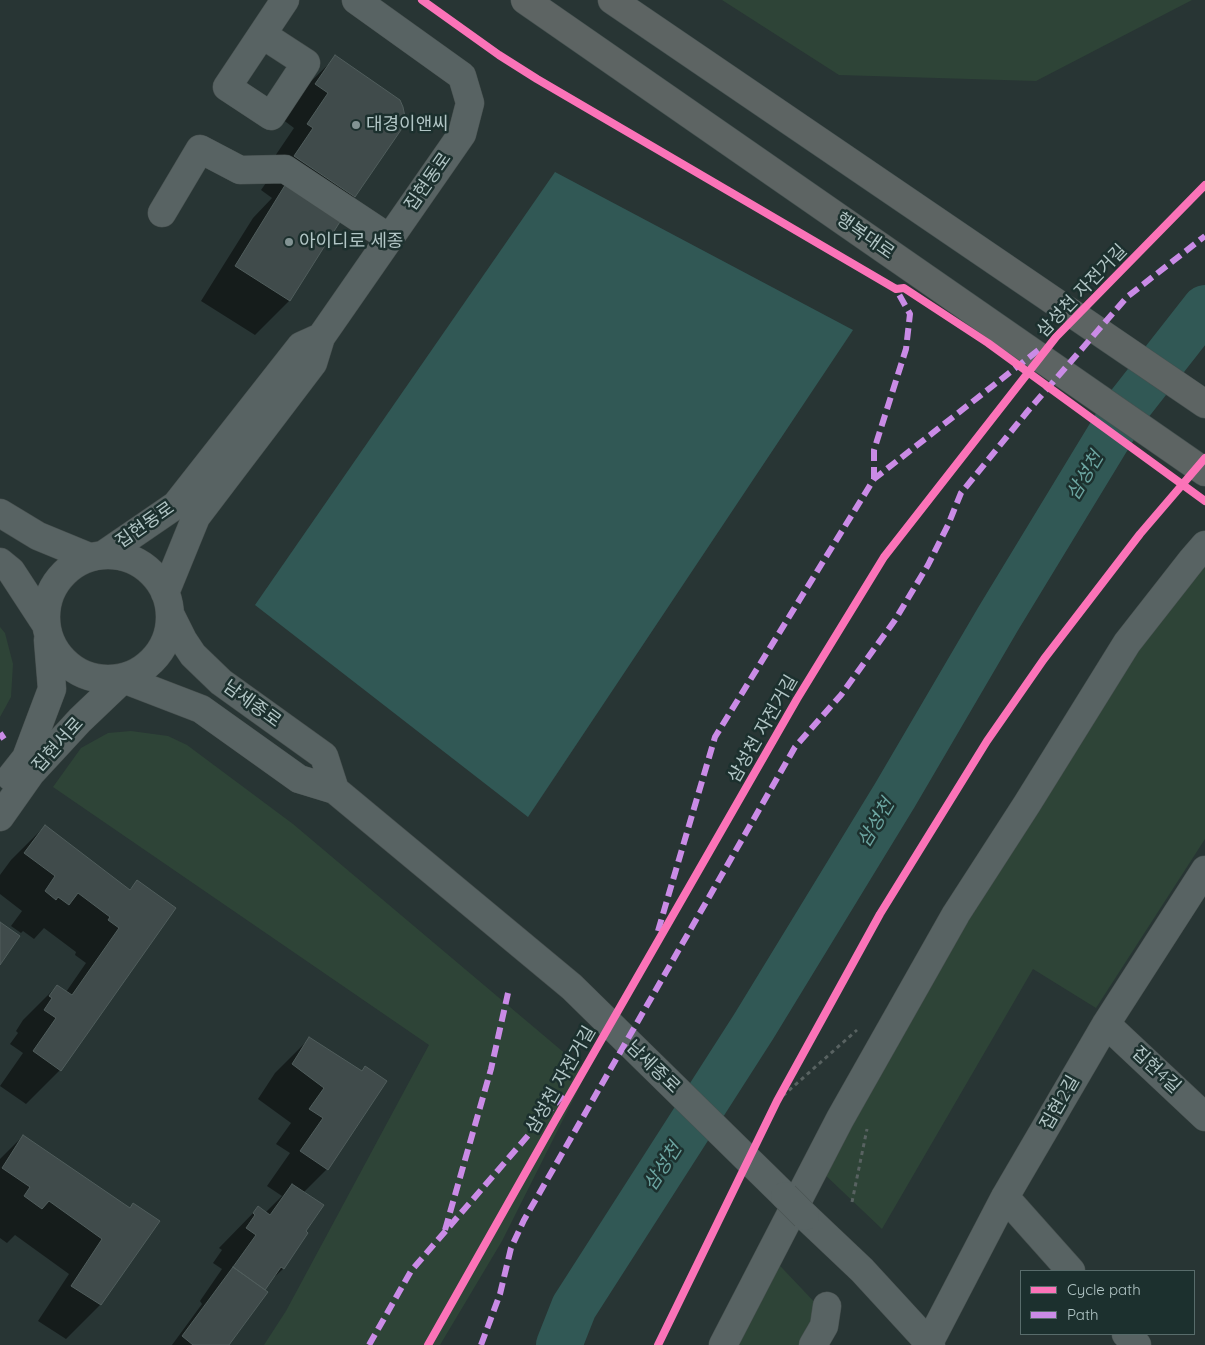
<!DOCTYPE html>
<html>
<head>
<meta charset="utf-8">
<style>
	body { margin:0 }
	#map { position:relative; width:1205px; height:1345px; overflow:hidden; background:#283534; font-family:Quicksand,sans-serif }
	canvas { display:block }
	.legend { position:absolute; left:1020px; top:1270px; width:175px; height:65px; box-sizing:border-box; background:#1c302e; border:1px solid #586c6b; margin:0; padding:6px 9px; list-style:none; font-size:15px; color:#b2c6c6 }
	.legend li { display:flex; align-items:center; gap:10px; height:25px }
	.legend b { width:25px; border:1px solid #586c6b }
</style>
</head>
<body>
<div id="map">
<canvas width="1205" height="1345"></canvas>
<ul class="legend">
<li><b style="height:6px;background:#fb73b8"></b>Cycle path</li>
<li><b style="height:6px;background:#ca8be6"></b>Path</li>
</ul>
</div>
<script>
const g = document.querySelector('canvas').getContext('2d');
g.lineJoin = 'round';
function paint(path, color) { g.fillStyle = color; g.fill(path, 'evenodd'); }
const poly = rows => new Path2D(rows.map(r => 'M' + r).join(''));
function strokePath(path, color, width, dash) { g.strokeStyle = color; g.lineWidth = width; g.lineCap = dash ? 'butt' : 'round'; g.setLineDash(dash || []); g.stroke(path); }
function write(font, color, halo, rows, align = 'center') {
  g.font = font + ' Quicksand,"Noto Sans KR",sans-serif'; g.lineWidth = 5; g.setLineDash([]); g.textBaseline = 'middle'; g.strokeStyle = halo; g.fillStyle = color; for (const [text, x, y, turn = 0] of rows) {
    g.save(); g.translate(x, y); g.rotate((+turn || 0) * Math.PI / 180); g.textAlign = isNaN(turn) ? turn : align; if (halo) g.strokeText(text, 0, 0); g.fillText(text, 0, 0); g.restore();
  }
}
paint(poly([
	[722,0,1192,0,1036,81,839,75],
	[1205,557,1205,839,1096,1008,1033,969,882,1229,821,1171,1015,815],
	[0,627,5,633,13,664,11,697,0,717],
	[131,731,168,736,187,745,293,824,587,1072,502,1241,440,1345,264,1345,286,1311,429,1045,53,787,81,748,108,733],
	[765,1250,821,1309,804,1345,728,1345]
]), '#2e4437');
paint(poly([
	[555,172,853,330,528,817,255,605]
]), '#315855');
paint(poly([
	[336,57,402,126,354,197,336,214,289,301,255,335,201,301,253,218,272,198,261,190,280,163,273,159,294,128,282,119,301,91],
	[45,826,129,890,137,882,174,908,60,1070,26,1104,0,1086,23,1053,10,1044,18,1033,16,1031,23,1020,57,986,66,992,86,963,75,955,76,952,44,928,34,939,23,931,21,933,11,926,22,911,0,894,0,875,11,860],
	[309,1039,361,1072,327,1169,303,1193,304,1231,307,1233,283,1269,268,1283,228,1345,172,1345,202,1304,200,1301,222,1269,213,1263,222,1250,219,1248,258,1208,265,1213,282,1196,267,1186,290,1153,276,1144,291,1123,258,1099,275,1073],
	[23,1136,129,1209,133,1205,100,1305,66,1339,38,1321,69,1274,15,1235,7,1243,0,1238,0,1159]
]), '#0007');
strokePath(poly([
	[559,1345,574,1307,754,1026,895,795,998,619,1125,410,1205,308]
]), '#315855', 46);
const building = poly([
	[335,55,400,100,403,107,405,117,403,127,355,197,294,156,313,128,307,124,328,93,315,84,335,55],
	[287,182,343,217,290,301,235,266,287,182],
	[45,825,130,890,137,880,176,908,61,1071,33,1051,56,1018,44,1010,52,998,49,996,57,985,72,995,119,928,108,920,110,917,78,893,69,905,58,897,56,900,45,891,55,876,24,853,45,825],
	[0,922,20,936,0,965,0,922],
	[309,1037,362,1071,365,1066,387,1081,328,1170,300,1151,323,1118,309,1109,324,1088,292,1064,309,1037],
	[23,1135,130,1208,133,1203,160,1221,101,1305,71,1286,102,1239,49,1201,42,1209,24,1196,30,1187,2,1168,23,1135],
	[292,1184,324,1205,306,1231,308,1233,284,1269,281,1267,265,1290,233,1267,256,1235,246,1228,255,1215,253,1213,258,1206,270,1215,292,1184],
	[233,1267,268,1292,229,1345,193,1345,182,1336,233,1267]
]);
paint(building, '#404b4b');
strokePath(building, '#505d5c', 1);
const minor = poly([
	[263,35,306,63,271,116,227,87,285,0],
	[162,213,200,149,240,170,285,169,389,238],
	[0,513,38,536,89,557],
	'46 617a62 62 0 1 1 124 0a62 62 0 1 1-124 0Z',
	[103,555,176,505,301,346,321,337],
	[0,562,11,571,45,623],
	[165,593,196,517,313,363,321,337,462,134,470,103,462,76,356,0],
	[170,614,183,640,193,655,221,682,324,756,335,790],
	[123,679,201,709,299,779,335,790,572,987,785,1196],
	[11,777,26,758,52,689,48,640],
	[0,817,31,773,80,720,123,679],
	[1106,1024,1205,1117],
	[1005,1197,1071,1271],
	[805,1216,862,1270,931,1345],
	[1126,1334,1137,1345],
	[929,1343,1005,1197,1106,1024,1205,870],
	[723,1345,840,1119,956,914,1027,804,1127,643,1192,560,1205,545],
	[813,1345,824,1326,827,1306]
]);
const highway = poly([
	[525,0,1205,472],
	[612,0,1205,404]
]);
strokePath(minor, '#47504f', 29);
strokePath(highway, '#455150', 29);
strokePath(poly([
	[777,1101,857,1030],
	[852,1202,867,1129]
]), '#586261', 3, [4, 4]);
strokePath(minor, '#586363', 28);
strokePath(highway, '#5d6463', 28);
const minorBridge = poly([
	[785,1196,805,1216]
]);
strokePath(minorBridge, '#47504f', 29, []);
strokePath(minorBridge, '#586363', 28);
strokePath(poly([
	[874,479,874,450,906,349,910,314,896,289],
	[0,733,4,739],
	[658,931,715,737,874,479,1041,348],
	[445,1230,491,1069,508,993],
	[369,1345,411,1271,563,1095],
	[481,1345,500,1294,511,1248,524,1220,795,747,841,695,895,620,928,565,948,525,961,493,1027,412,1127,297,1205,236]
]), '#ca8be6', 6, [12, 6]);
strokePath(poly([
	[422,0,499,55,537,79,896,289,904,288,988,343,1205,501],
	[428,1345,553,1124,797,699,884,557,1056,337,1205,185],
	[658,1345,777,1101,880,914,987,741,1044,659,1140,534,1205,458]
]), '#fb73b8', 8);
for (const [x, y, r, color] of [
	[356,125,5,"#829393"],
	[289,242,5,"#829393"]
]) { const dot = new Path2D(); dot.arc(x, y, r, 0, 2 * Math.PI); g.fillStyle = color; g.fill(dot); strokePath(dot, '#1c302e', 2); }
write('18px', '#b2c6c6', '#1c302e', [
	["대경이앤씨",366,125],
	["아이디로 세종",299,242]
], 'left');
write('18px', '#b2c6c6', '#1c302e', [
	["집현동로",428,182,-55],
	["행복대로",865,236,35],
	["삼성천 자전거길",1082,291,-46],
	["집현동로",145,525,-35],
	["남세종로",252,704,36],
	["삼성천 자전거길",763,729,-60],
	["집현서로",58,745,-48],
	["남세종로",653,1067,44],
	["집현4길",1156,1070,43],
	["삼성천 자전거길",561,1080,-60],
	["집현2길",1060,1103,-60]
]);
write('italic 19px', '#6ca5a1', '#1c302e', [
	["삼성천",1085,476,-59],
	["삼성천",876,823,-59],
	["삼성천",663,1167,-57]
]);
</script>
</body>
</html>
